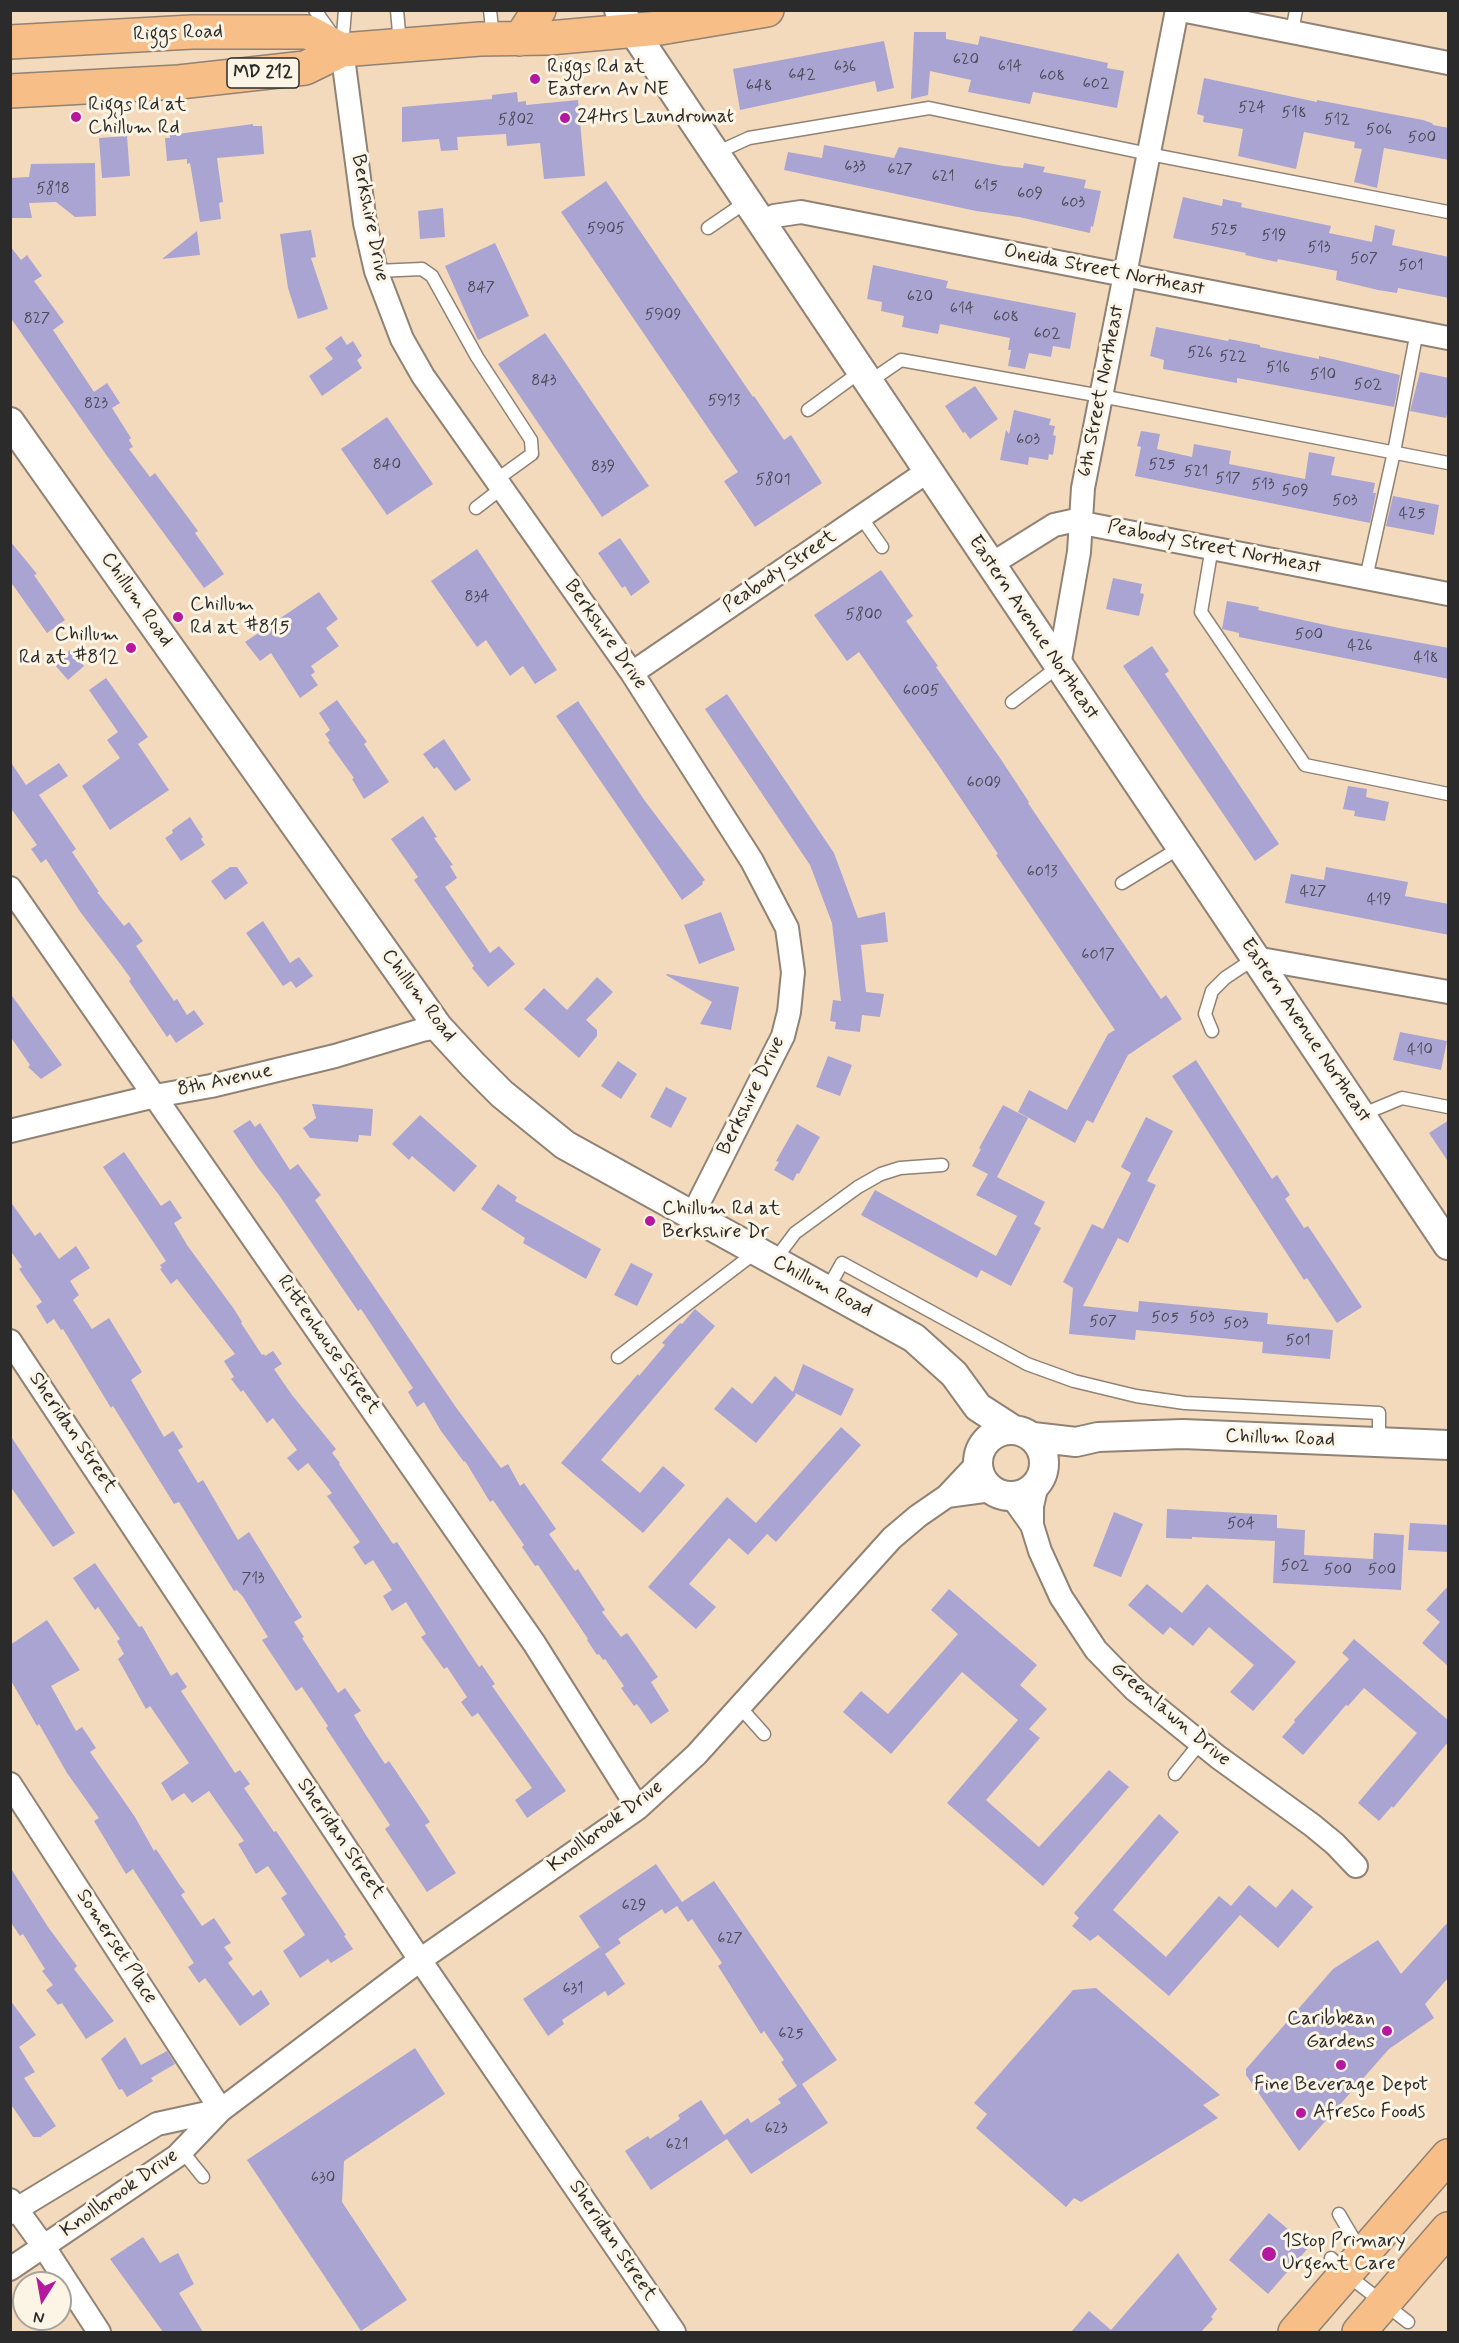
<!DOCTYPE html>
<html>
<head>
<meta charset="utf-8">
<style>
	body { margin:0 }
	#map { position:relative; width:1459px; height:2343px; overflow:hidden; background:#f4dabc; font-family:Mynerve,sans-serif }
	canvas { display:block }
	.frame { position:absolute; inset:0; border:12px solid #2b2b2b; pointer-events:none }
	.north { position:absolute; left:12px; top:2271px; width:60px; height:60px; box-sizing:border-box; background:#fcf5e5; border:2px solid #a8a49b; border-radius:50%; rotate:191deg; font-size:16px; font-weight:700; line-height:24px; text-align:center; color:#2b2b2b }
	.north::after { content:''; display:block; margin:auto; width:21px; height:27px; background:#b5179e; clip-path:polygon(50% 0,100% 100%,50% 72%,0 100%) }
</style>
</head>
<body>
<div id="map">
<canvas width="1459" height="2343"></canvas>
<div class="frame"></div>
<div class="north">N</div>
</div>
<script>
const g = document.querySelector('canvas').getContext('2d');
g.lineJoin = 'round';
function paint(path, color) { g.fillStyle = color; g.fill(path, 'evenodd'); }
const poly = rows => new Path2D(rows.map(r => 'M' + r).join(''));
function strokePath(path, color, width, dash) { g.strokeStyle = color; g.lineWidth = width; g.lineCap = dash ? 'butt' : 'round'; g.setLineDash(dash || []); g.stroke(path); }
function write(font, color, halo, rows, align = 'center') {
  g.font = font + ' Mynerve,sans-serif'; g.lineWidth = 6; g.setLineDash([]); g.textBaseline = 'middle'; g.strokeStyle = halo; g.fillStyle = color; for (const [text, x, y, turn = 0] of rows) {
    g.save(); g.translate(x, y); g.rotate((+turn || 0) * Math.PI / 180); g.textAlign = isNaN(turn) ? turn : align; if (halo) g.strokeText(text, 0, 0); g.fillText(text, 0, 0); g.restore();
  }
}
paint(poly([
	[914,32,946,32,946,39,978,45,980,36,1108,63,1107,68,1124,71,1117,108,1033,92,1030,104,968,92,971,80,930,71,928,95,911,99],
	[884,41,894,88,877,92,875,81,740,110,733,69],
	[1204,78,1317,102,1317,100,1423,120,1432,123,1433,125,1449,128,1449,160,1384,148,1377,188,1354,182,1362,149,1354,148,1355,142,1304,132,1296,169,1238,156,1243,129,1203,122,1204,116,1197,114],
	[517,92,518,102,526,101,526,105,578,100,585,176,544,179,540,143,507,146,506,134,457,137,458,150,441,151,439,139,402,142,402,107,492,99,492,95],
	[253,124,253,126,262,126,264,154,217,158,223,202,219,203,221,219,200,222,190,163,187,164,187,159,167,161,165,138,170,138,170,135],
	[127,136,130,176,102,178,99,138],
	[824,145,894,158,899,147,1004,166,1023,168,1024,163,1045,167,1043,172,1086,180,1084,188,1101,191,1093,227,1091,226,1090,233,1019,217,976,211,784,170,788,152,822,158],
	[95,163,96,216,75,217,56,202,29,203,32,218,10,218,10,178,29,177,31,164],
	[606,181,753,397,754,396,784,440,791,435,822,483,755,527,724,481,738,472,561,212],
	[1183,197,1222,206,1223,199,1242,203,1241,207,1331,226,1329,233,1372,242,1375,225,1395,230,1392,245,1449,257,1449,298,1398,288,1397,293,1378,290,1336,280,1337,271,1278,259,1277,262,1245,255,1246,253,1173,238],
	[443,208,445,237,420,239,418,211],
	[311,230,316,257,311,258,328,309,298,319,288,288,280,234],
	[197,231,200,255,162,259],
	[495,243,529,316,478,340,445,266],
	[10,246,21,260,27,255,42,276,34,281,64,322,53,330,94,392,107,383,120,403,112,408,131,438,129,440,133,447,129,449,150,477,155,473,198,531,195,533,222,571,224,574,204,588,107,456,10,317],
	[873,265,948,281,946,288,1076,313,1070,349,1053,346,1051,357,1029,353,1025,369,1008,366,1011,350,1008,350,1010,338,940,324,938,334,902,327,904,316,881,311,882,302,867,299],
	[1156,327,1228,341,1229,339,1260,345,1260,347,1319,359,1319,356,1337,360,1400,375,1394,407,1237,378,1237,383,1163,369,1164,360,1150,356],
	[545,333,649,486,602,517,498,364],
	[341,336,347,345,353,341,362,356,357,360,362,368,322,396,309,376,333,359,325,348],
	[1420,372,1449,378,1449,406,1446,418,1410,411],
	[975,386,998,419,970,439,965,432,963,433,945,406],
	[1014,410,1051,419,1049,425,1055,426,1053,435,1056,436,1053,455,1049,454,1048,460,1029,457,1028,465,1000,460,1006,430,1009,434],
	[387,417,433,484,387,515,341,449],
	[1141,431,1160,434,1157,449,1192,457,1194,444,1231,451,1229,464,1305,479,1309,452,1335,457,1331,475,1375,483,1373,493,1376,493,1370,523,1135,476,1141,447,1137,446],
	[1393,496,1439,505,1434,535,1386,526],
	[620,538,650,582,631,596,625,586,622,588,598,553],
	[10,541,37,574,34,575,65,620,47,633,10,581],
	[477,549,557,670,535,684,523,666,510,676,486,640,477,647,431,581],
	[881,570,913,616,906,621,938,666,936,667,1000,758,1029,802,1028,803,1161,999,1166,995,1182,1019,1128,1055,1093,1123,1087,1120,1075,1143,1018,1112,1029,1090,1067,1110,1108,1034,1115,1030,996,855,998,854,939,766,859,652,847,661,814,615],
	[1113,578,1142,584,1140,593,1144,594,1139,616,1106,609],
	[319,592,338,619,326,628,339,646,311,666,315,672,311,675,318,685,300,698,271,653,260,661,245,642],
	[1227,601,1259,607,1258,610,1339,628,1449,648,1449,679,1239,637,1239,633,1222,629],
	[1152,646,1169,671,1165,674,1279,844,1255,861,1123,666],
	[70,650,84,666,68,680,54,664],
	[106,678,148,737,138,744,169,790,110,830,82,786,120,758,107,740,118,732,89,690],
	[727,694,834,853,858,918,885,912,888,942,861,945,866,992,884,994,880,1017,862,1015,860,1032,835,1029,836,1022,830,1021,833,1000,841,1001,832,923,810,865,705,709],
	[337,700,367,742,364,744,389,782,364,799,352,779,354,778,328,742,330,741,325,734,330,730,319,713],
	[578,701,645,801,705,880,702,882,703,884,682,900,556,716],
	[444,739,471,780,455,791,437,767,434,769,423,754],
	[10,761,26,785,59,763,68,776,39,795,76,849,72,852,99,892,97,892,124,926,129,922,143,941,136,946,174,1001,177,999,187,1015,194,1010,204,1024,176,1043,170,1034,167,1037,129,981,131,979,121,965,81,913,46,859,41,863,31,849,37,845,10,807],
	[1348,786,1367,789,1366,797,1389,802,1385,821,1354,816,1355,811,1343,809],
	[423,816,437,837,434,838,453,865,450,866,457,878,445,887,490,953,499,946,515,964,488,987,472,968,474,966,414,880,418,877,391,839],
	[190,817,203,837,201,839,205,845,181,861,165,838,173,833,172,830],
	[230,867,237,867,248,883,225,900,211,881],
	[1326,867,1408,882,1405,896,1449,904,1449,935,1285,903,1291,874,1324,880],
	[721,912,735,950,699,964,684,925],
	[263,921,290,963,299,957,313,976,296,988,291,981,283,986,246,933],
	[667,974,739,987,731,1030,700,1024,712,1002,666,975],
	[597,977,613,992,586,1020,597,1030,597,1036,579,1058,524,1009,544,988,567,1010],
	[10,993,62,1065,41,1079,28,1067,30,1065,10,1036],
	[1400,1032,1447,1041,1441,1070,1393,1060],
	[828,1056,852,1065,840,1096,816,1087],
	[1196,1060,1272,1179,1277,1175,1290,1195,1285,1199,1304,1228,1308,1226,1362,1307,1337,1323,1307,1278,1304,1280,1172,1076],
	[618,1061,637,1074,621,1099,601,1086],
	[666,1087,687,1098,671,1128,650,1117],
	[312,1104,373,1109,371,1136,359,1135,358,1142,310,1138,303,1128,316,1118],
	[1003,1105,1028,1118,997,1177,1045,1202,1034,1224,1041,1228,1011,1286,981,1270,977,1278,861,1215,875,1190,996,1256,1017,1216,976,1195,988,1174,972,1166,981,1149,979,1148],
	[420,1115,477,1166,454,1192,412,1156,409,1160,392,1144],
	[1146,1117,1173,1131,1147,1181,1156,1185,1128,1243,1118,1238,1083,1306,1138,1312,1139,1301,1268,1313,1267,1324,1333,1330,1330,1359,1262,1353,1263,1342,1136,1330,1135,1340,1069,1334,1073,1288,1063,1282,1092,1224,1103,1229,1131,1173,1121,1167],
	[250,1120,255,1127,260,1123,290,1170,298,1164,321,1195,315,1200,455,1406,501,1468,508,1464,520,1486,524,1483,556,1529,549,1534,575,1571,578,1569,605,1610,602,1612,621,1637,627,1633,658,1677,651,1682,669,1711,651,1724,637,1704,634,1706,621,1688,624,1686,605,1659,603,1660,599,1654,597,1655,587,1640,588,1639,538,1565,535,1566,522,1547,524,1545,493,1500,490,1502,465,1461,464,1462,441,1431,424,1402,417,1407,408,1392,413,1388,361,1309,358,1311,279,1195,258,1168,233,1131],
	[1449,1120,1449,1163,1429,1133],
	[797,1124,820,1137,799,1174,797,1173,793,1181,774,1170,779,1162,776,1161],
	[124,1152,161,1206,170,1200,182,1218,174,1223,187,1245,234,1309,242,1322,241,1323,262,1355,264,1354,265,1356,273,1351,282,1364,274,1369,292,1395,336,1449,332,1453,340,1463,339,1464,393,1544,397,1542,479,1667,482,1665,495,1684,492,1686,566,1791,527,1818,515,1800,532,1788,478,1713,472,1717,461,1702,467,1697,447,1667,444,1669,421,1637,426,1634,406,1602,392,1611,383,1596,392,1590,373,1560,365,1565,353,1547,360,1542,327,1496,332,1493,308,1463,298,1471,287,1458,297,1450,273,1418,267,1423,243,1390,241,1392,231,1379,234,1377,224,1361,235,1354,177,1279,171,1284,160,1269,162,1268,160,1265,166,1261,103,1167],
	[498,1184,517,1197,515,1201,601,1249,586,1279,523,1243,525,1238,481,1209],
	[10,1201,35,1236,40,1232,59,1259,76,1246,90,1268,70,1281,79,1295,73,1300,92,1329,109,1318,142,1372,131,1380,164,1437,173,1431,183,1447,178,1450,198,1483,203,1480,238,1540,249,1532,302,1617,294,1622,304,1637,302,1638,338,1693,345,1688,361,1711,354,1715,364,1732,385,1764,389,1761,430,1822,425,1825,456,1873,427,1892,385,1829,390,1825,326,1728,328,1726,302,1687,296,1691,262,1640,268,1637,243,1597,237,1590,234,1591,179,1502,174,1504,113,1406,111,1408,63,1329,61,1330,54,1319,47,1324,36,1306,42,1302,19,1269,22,1267,10,1250],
	[631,1263,653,1274,637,1306,614,1295],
	[695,1309,715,1326,601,1460,640,1493,663,1466,685,1485,643,1533,561,1463,638,1374,639,1376,665,1345,662,1343,680,1323,682,1324],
	[803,1364,854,1389,841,1416,795,1393,796,1395,756,1443,714,1409,732,1387,752,1404,775,1376,793,1392],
	[841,1427,861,1445,776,1542,767,1534,748,1555,729,1538,689,1584,716,1607,696,1629,648,1587,727,1497,756,1523],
	[10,1435,75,1533,53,1547,10,1486],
	[1167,1509,1277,1515,1277,1528,1305,1530,1304,1555,1373,1559,1374,1533,1404,1535,1401,1590,1273,1583,1275,1541,1192,1537,1192,1539,1166,1538],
	[1114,1512,1143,1524,1121,1577,1093,1566],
	[1410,1523,1449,1525,1449,1552,1408,1550],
	[95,1563,139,1627,142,1626,171,1676,177,1672,187,1687,181,1691,235,1773,240,1770,250,1784,244,1788,274,1832,276,1831,346,1935,344,1936,353,1949,331,1963,328,1959,300,1978,283,1951,305,1935,281,1898,287,1894,268,1866,256,1874,238,1844,244,1841,209,1791,192,1803,184,1793,172,1801,161,1783,189,1763,150,1706,146,1709,118,1659,124,1654,117,1641,120,1639,98,1607,95,1610,73,1578],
	[1147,1584,1182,1613,1207,1584,1296,1662,1253,1711,1230,1692,1254,1665,1209,1627,1193,1646,1170,1627,1163,1635,1128,1605],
	[1449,1585,1449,1667,1422,1643,1440,1622,1426,1610],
	[949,1589,1037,1665,1020,1685,1047,1709,1029,1729,1040,1738,986,1800,1039,1847,1109,1770,1129,1787,1043,1886,947,1803,1018,1720,962,1672,891,1754,843,1712,861,1691,888,1714,958,1634,931,1610],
	[47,1620,80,1670,51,1686,76,1731,82,1727,96,1748,90,1752,135,1817,154,1851,156,1849,179,1884,185,1892,181,1895,202,1926,214,1918,231,1943,224,1947,233,1959,228,1963,253,1996,261,1990,270,2004,240,2026,205,1978,199,1983,188,1967,194,1963,133,1869,126,1874,94,1821,99,1818,67,1773,39,1724,37,1726,10,1679,10,1645],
	[1354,1639,1449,1721,1449,1741,1393,1808,1392,1806,1379,1821,1358,1803,1417,1733,1364,1688,1348,1706,1346,1705,1303,1755,1282,1737,1295,1722,1294,1720,1349,1659,1342,1653],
	[1159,1814,1179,1832,1113,1910,1166,1957,1219,1896,1231,1906,1249,1885,1276,1908,1292,1889,1313,1907,1278,1948,1240,1915,1169,1996,1098,1935,1090,1941,1072,1926,1079,1918,1074,1913],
	[656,1864,682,1902,714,1881,837,2060,802,2084,828,2123,751,2174,727,2139,651,2190,625,2151,648,2136,650,2139,680,2119,678,2115,701,2100,724,2135,748,2118,751,2123,781,2103,778,2099,797,2086,781,2062,784,2060,764,2031,761,2034,718,1966,722,1963,692,1919,688,1922,677,1906,665,1914,662,1909,618,1939,621,1943,605,1954,625,1984,608,1996,605,1991,562,2020,564,2024,548,2036,523,1999,600,1947,603,1952,579,1916],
	[10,1867,48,1927,77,1966,74,1969,114,2021,86,2039,62,2003,58,2005,46,1990,53,1985,42,1971,45,1969,23,1934,20,1936,10,1921],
	[1449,1921,1449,1977,1425,2004,1434,2018,1389,2049,1299,2151,1246,2075,1246,2069,1333,1969,1378,1940,1401,1974],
	[1096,1988,1220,2095,1203,2105,1218,2118,1081,2202,1074,2198,1066,2207,976,2128,987,2114,974,2103,1073,1990],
	[10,2000,36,2035,19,2047,35,2072,24,2078,56,2126,40,2137,33,2137,10,2103],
	[125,2037,141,2065,167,2051,175,2064,151,2078,153,2081,127,2097,122,2089,119,2090,101,2059],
	[415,2048,445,2094,344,2161,342,2202,407,2300,361,2331,247,2160],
	[1269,2213,1309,2247,1268,2294,1229,2260],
	[143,2237,160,2263,178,2253,194,2284,179,2293,203,2332,163,2332,110,2259],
	[1178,2253,1217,2309,1211,2317,1213,2319,1201,2332,1071,2332,1089,2311,1111,2330]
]), '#aaa4d3');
const service = poly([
	[315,10,332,34],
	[397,10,400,44],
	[490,10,493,38],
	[1292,32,1296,10],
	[342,48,345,10],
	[716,153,749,138,929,108,1149,154,1448,212],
	[708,228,746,202],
	[376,271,422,269,432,276,477,357,531,440,532,454,496,480],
	[869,382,901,360,1101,396,1448,463],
	[808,410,860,372],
	[476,508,502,488],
	[861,517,882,547],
	[1212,547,1201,612,1305,765,1448,794],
	[1366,578,1394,452,1417,331],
	[1012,702,1059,666],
	[1122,883,1181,847],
	[1212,1031,1205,1014,1212,991,1225,978,1255,958],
	[1361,1115,1402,1098,1448,1107],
	[774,1261,795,1233,858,1187,881,1174,900,1168,942,1165],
	[827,1290,842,1263,1027,1364,1074,1381,1136,1396,1185,1403,1379,1413,1379,1442],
	[618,1357,756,1252],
	[739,1706,764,1734],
	[1175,1774,1200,1743],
	[182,2151,203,2177],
	[1339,2214,1362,2253],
	[1331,2258,1346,2274,1408,2322]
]);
const minor = poly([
	[1181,10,1448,63],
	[342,50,365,223,376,271,402,339,423,376,632,673,752,861,787,928,793,972,789,1012,783,1036,692,1216],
	[760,223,774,216,801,212,1448,338],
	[990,565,1054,525,1072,521,1448,594],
	[1059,666,1079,552,1083,488,1177,10],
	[632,673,928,471],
	[10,888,534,1643,638,1808],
	[1255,958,1448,992],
	[10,1131,155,1096,211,1086,335,1056,422,1030,438,1027],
	[10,1341,420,1960,674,2332],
	[947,1496,991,1490],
	[1012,1497,1032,1525,1040,1551,1061,1597,1096,1650,1135,1690,1218,1757,1312,1825,1335,1844,1356,1866],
	[1032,1525,1032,1506,1037,1484],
	[10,1784,221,2110],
	[10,2200,44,2247,99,2332],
	[10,2213,157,2124,221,2110],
	[10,2269,177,2156,221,2110,420,1960,638,1808,696,1755,892,1538,918,1516,947,1496,978,1463]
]);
const tertiary = poly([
	[619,10,1448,1245],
	[10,422,438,1027,473,1065,502,1094,565,1145,914,1338,954,1374,978,1407,1012,1429],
	'978 1463a33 33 0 1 1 66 0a33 33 0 1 1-66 0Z',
	[1033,1437,1076,1442,1098,1437,1183,1434,1448,1445]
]);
const primary = poly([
	[520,39,539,10],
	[10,42,192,32,308,32,342,50],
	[10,91,179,82,305,68,342,50,480,39,549,38,660,28,767,10],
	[1295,2332,1448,2156],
	[1359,2332,1448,2229]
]);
strokePath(service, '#908274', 15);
strokePath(minor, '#908274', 26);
strokePath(tertiary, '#908274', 32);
strokePath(primary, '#908274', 36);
strokePath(service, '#fff', 12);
strokePath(minor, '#fff', 22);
strokePath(tertiary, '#fff', 28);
strokePath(primary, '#f7be88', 33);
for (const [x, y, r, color] of [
	[535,79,6,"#b5179e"],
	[76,117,6,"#b5179e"],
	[565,118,6,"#b5179e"],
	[178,617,6,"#b5179e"],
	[131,648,6,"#b5179e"],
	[650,1221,6,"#b5179e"],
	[1387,2031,6,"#b5179e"],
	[1341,2065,6,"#b5179e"],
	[1301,2113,6,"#b5179e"],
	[1269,2254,8,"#b5179e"]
]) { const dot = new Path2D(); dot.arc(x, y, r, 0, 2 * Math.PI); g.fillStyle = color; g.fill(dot); strokePath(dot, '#fcf5e5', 2); }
write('16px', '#4b4955', null, [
	["620",966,61],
	["636",845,68],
	["614",1010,68],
	["642",802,76],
	["608",1052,77],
	["602",1096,85],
	["648",759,87],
	["524",1252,109],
	["518",1294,114],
	["5802",516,121],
	["512",1337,121],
	["506",1379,131],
	["500",1422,139],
	["633",855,168],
	["627",900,171],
	["621",943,178],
	["615",986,187],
	["5818",53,190],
	["609",1030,195],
	["603",1073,204],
	["5905",606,230],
	["525",1224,231],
	["519",1274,237],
	["513",1319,249],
	["507",1364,260],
	["501",1411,267],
	["847",481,289],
	["620",920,298],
	["614",962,310],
	["5909",663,316],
	["608",1006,318],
	["827",37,320],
	["602",1047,335],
	["526",1200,354],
	["522",1233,358],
	["516",1278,369],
	["510",1323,376],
	["843",544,382],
	["502",1368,386],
	["5913",724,402],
	["823",96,405],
	["603",1028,441],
	["840",387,466],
	["525",1162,466],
	["839",603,468],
	["521",1196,473],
	["517",1228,480],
	["5801",773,481],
	["513",1263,486],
	["509",1295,492],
	["503",1345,502],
	["425",1412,515],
	["834",477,598],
	["5800",864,616],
	["500",1309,636],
	["426",1360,647],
	["418",1426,659],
	["6005",921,692],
	["6009",984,784],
	["6013",1042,873],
	["427",1313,893],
	["419",1379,901],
	["6017",1098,956],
	["410",1420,1051],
	["505",1165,1319],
	["503",1202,1319],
	["507",1103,1323],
	["503",1236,1325],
	["501",1298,1342],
	["504",1241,1525],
	["502",1295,1567],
	["500",1338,1571],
	["500",1382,1571],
	["713",253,1580],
	["629",634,1907],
	["627",730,1940],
	["631",573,1990],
	["625",791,2035],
	["623",776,2130],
	["621",677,2146],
	["630",323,2179]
]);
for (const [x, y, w] of [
	[263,73,72]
]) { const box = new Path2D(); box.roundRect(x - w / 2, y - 15, w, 30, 4.5); g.fillStyle = '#fcf5e5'; g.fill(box); strokePath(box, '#2b2b2b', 1.5); }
write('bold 18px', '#2b2b2b', null, [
	["MD 212",263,73]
]);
write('20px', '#2b2b2b', '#fcf5e5', [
	["Riggs Road",178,34,-2],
	["Berkshire Drive",369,218,79],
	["Oneida Street Northeast",1104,271,11],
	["6th Street Northeast",1102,391,-79],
	["Peabody Street Northeast",1214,548,11],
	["Peabody Street",780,572,-34],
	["Chillum Road",136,600,55],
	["Eastern Avenue Northeast",1033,628,56],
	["Berkshire Drive",605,635,55],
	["Chillum Road",418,996,53],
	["Eastern Avenue Northeast",1305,1031,56],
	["8th Avenue",225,1081,-12],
	["Berkshire Drive",752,1096,-64],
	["Chillum Road",822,1287,28],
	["Rittenhouse Street",328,1345,55],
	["Sheridan Street",72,1433,56],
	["Chillum Road",1280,1439,2],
	["Greenlawn Drive",1170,1715,40],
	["Knollbrook Drive",606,1827,-37],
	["Sheridan Street",340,1839,56],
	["Somerset Place",116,1947,57],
	["Knollbrook Drive",120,2194,-35],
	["Sheridan Street",612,2241,56]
]);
write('20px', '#2b2b2b', '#fcf5e5', [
	["Riggs Rd at",547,68],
	["Eastern Av NE",547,91],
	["Riggs Rd at",88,106],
	["Chillum Rd",88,129],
	["24Hrs Laundromat",577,118],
	["Chillum",190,606],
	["Rd at #815",190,629],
	["Chillum",119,636,"right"],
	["Rd at #812",119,659,"right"],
	["Chillum Rd at",662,1210],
	["Berkshire Dr",662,1233],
	["Caribbean",1375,2020,"right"],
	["Gardens",1375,2043,"right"],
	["Fine Beverage Depot",1341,2086,"center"],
	["Afresco Foods",1313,2113],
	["1Stop Primary",1282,2242],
	["Urgent Care",1282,2265]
], 'left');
</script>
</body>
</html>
